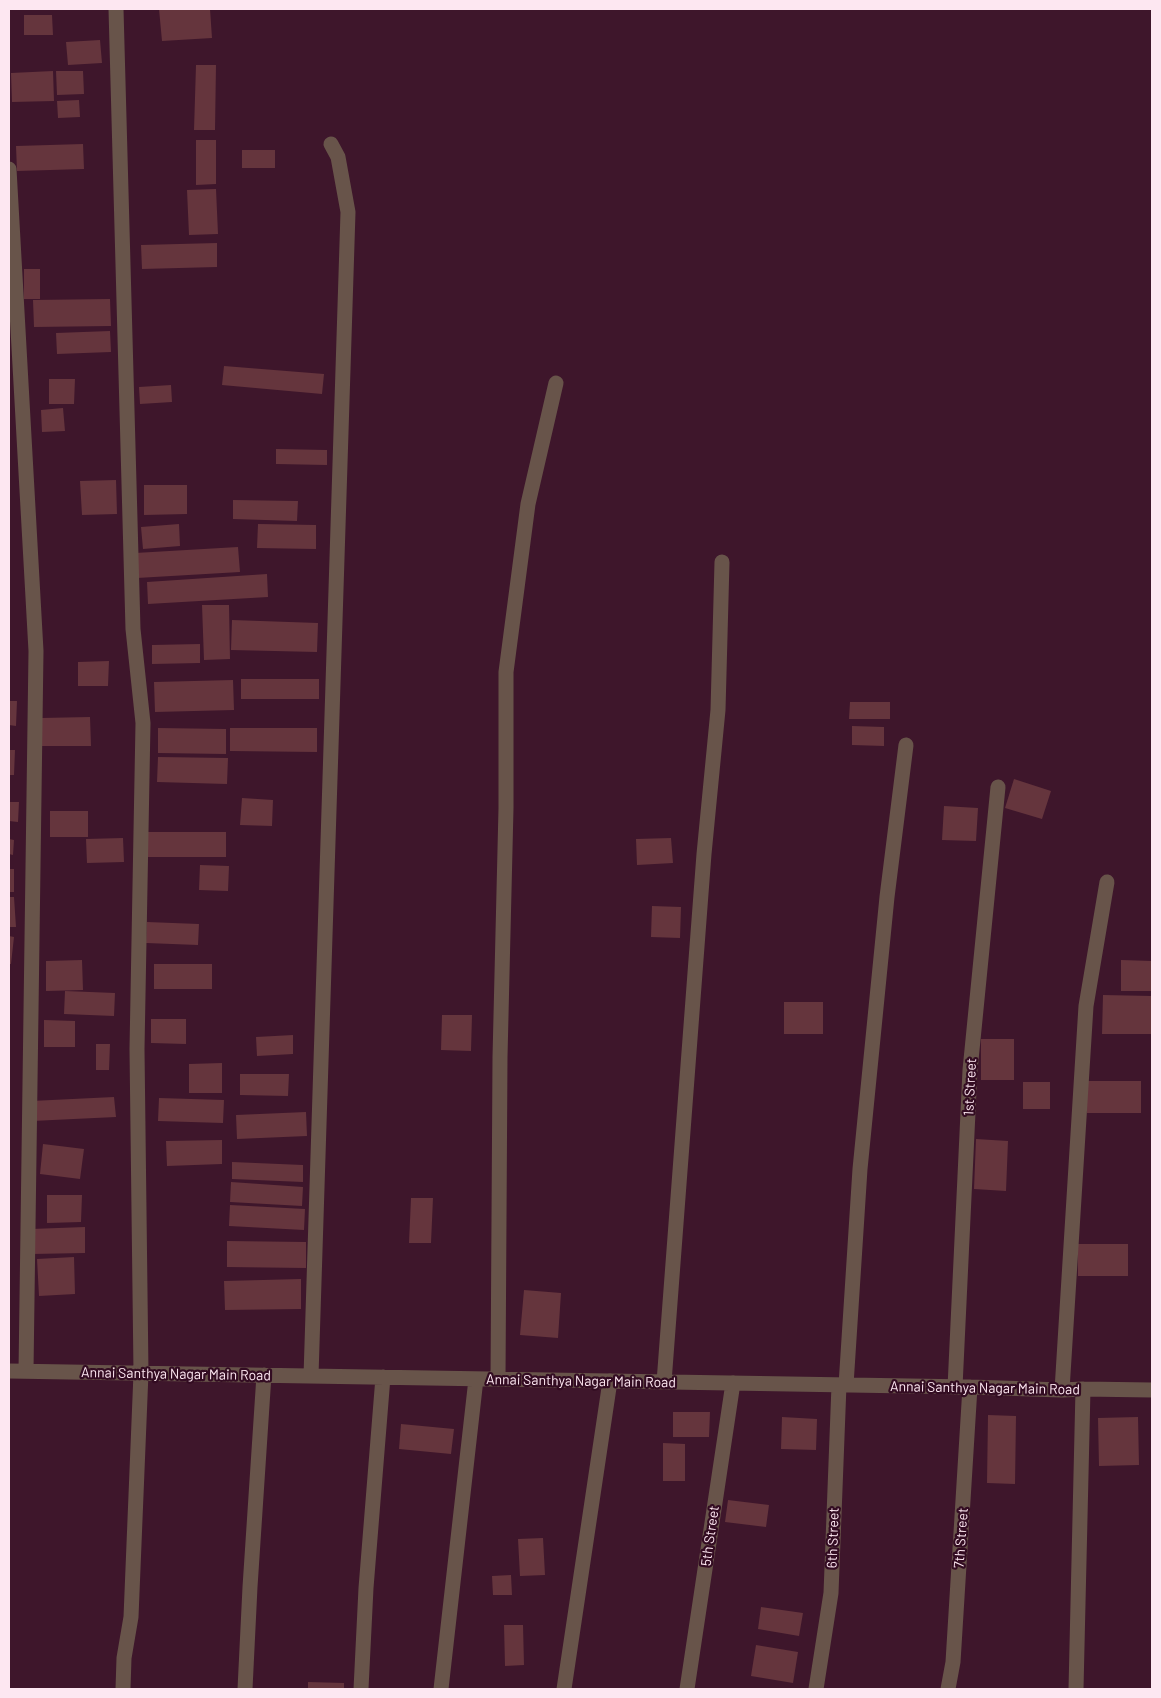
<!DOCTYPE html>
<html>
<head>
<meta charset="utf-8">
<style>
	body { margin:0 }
	#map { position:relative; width:1161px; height:1698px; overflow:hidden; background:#3e162b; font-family:Barlow,sans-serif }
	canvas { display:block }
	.frame { position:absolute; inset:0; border:10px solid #fde7f1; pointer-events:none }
</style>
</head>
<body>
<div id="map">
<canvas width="1161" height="1698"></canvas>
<div class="frame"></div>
</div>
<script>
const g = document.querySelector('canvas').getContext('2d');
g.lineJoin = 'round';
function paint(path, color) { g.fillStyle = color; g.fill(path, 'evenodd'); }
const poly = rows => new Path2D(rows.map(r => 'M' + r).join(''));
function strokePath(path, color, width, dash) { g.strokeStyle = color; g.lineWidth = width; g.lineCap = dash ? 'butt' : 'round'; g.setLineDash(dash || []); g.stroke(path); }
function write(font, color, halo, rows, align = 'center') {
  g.font = font + ' Barlow,sans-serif'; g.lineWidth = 4.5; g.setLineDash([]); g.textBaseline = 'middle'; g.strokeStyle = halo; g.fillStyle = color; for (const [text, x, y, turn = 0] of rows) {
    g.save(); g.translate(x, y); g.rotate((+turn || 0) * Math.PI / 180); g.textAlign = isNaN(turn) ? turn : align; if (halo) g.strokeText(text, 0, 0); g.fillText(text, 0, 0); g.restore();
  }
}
paint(poly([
	[159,9,210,9,212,38,162,41],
	[24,15,52,15,53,35,24,35],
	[100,40,102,63,68,65,66,42],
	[196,65,216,65,215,130,194,130],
	[53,71,54,101,12,102,11,73],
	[56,71,83,71,84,94,57,95],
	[79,100,80,117,58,118,57,101],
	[196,140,216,140,216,184,196,185],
	[83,144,84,169,17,171,16,146],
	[242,150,275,150,275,168,242,168],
	[216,189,218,234,189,235,187,190],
	[217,243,217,267,142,269,141,245],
	[24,269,40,269,40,299,24,299],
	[110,299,111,326,34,327,33,300],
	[110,331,111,352,57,354,56,333],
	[224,366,324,374,322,394,222,385],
	[49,379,75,379,74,404,49,404],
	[171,385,172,402,140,404,139,387],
	[63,408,65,431,42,432,41,410],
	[276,449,327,450,327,465,276,464],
	[116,480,117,514,82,515,80,481],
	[144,485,187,485,187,514,144,515],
	[233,500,298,501,297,521,233,519],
	[179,524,180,546,143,549,141,527],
	[258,524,316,525,316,549,257,548],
	[238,547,240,572,137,578,135,553],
	[267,574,268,597,148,604,147,582],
	[202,605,229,605,230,659,204,660],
	[232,620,318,623,317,652,231,650],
	[200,644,200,663,152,664,152,645],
	[109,661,108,686,78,686,78,662],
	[241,679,319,679,319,699,241,699],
	[233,680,234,710,155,712,154,682],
	[9,701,17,701,16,726,9,725],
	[850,702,890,702,890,719,849,719],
	[90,717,91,746,42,746,41,718],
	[852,726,884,727,884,746,852,745],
	[158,728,226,729,226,754,158,753],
	[230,728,317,728,317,752,230,751],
	[9,750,15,750,14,775,9,775],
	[158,757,228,758,227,784,157,782],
	[1014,779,1051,791,1042,819,1005,808],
	[242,798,273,800,272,826,240,825],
	[9,802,19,802,18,822,9,821],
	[944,806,978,808,976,841,942,840],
	[50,811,88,811,88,837,50,837],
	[147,832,226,832,226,857,147,857],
	[123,838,124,862,87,863,86,839],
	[671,838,673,863,637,865,636,839],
	[9,839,14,840,13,855,9,854],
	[200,865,229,866,228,891,199,890],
	[9,869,14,869,14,892,9,892],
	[9,897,14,897,16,927,9,927],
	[652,906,681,907,680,938,651,937],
	[147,922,199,924,198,945,146,943],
	[9,936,14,937,11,964,9,964],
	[82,960,83,990,46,991,46,961],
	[1121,960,1152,961,1152,991,1121,991],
	[154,964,212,964,212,989,154,989],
	[65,991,115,993,114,1016,64,1014],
	[1103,995,1152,996,1152,1034,1102,1034],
	[784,1002,823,1002,823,1034,784,1034],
	[442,1015,472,1015,471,1051,441,1050],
	[151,1019,186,1019,186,1044,151,1043],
	[44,1020,75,1021,75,1047,44,1047],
	[293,1035,293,1054,257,1056,256,1037],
	[981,1039,1014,1039,1014,1080,981,1080],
	[96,1044,110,1044,109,1070,96,1070],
	[222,1063,222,1093,189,1093,189,1064],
	[240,1074,289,1074,288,1096,240,1095],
	[1087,1081,1141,1081,1141,1113,1087,1113],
	[1023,1082,1050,1082,1050,1109,1023,1109],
	[114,1097,116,1117,32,1121,31,1101],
	[159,1098,224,1100,223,1123,158,1121],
	[306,1112,307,1136,237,1139,236,1115],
	[976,1139,1008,1141,1006,1191,974,1189],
	[222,1140,222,1164,167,1166,166,1141],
	[43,1144,84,1149,80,1179,40,1174],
	[232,1162,303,1165,303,1182,232,1179],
	[231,1182,303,1187,302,1206,230,1202],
	[47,1195,82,1195,81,1222,47,1223],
	[411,1198,433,1198,431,1243,409,1243],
	[230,1205,305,1209,304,1230,229,1226],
	[85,1227,85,1253,32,1254,31,1229],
	[227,1241,306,1242,306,1268,227,1267],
	[1078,1244,1128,1244,1128,1276,1078,1276],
	[74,1257,75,1294,39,1296,37,1259],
	[301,1279,301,1309,225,1310,224,1281],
	[524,1290,561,1293,558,1338,520,1335],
	[673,1412,710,1412,709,1437,673,1437],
	[988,1415,1016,1416,1015,1484,987,1483],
	[782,1417,817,1419,816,1450,781,1449],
	[1138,1417,1139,1465,1099,1466,1098,1418],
	[401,1424,454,1429,451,1454,399,1449],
	[663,1443,685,1444,685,1481,663,1481],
	[728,1500,769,1505,766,1527,725,1522],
	[543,1538,545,1575,520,1576,518,1539],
	[511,1575,512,1595,493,1595,492,1576],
	[761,1607,803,1613,799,1636,758,1629],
	[504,1625,523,1625,524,1665,505,1666],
	[756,1645,798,1652,793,1683,751,1676],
	[308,1682,344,1683,344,1689,308,1689]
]), '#65353d');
strokePath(poly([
	[116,9,133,629,143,723,137,1049,141,1373,131,1617,124,1658,123,1689],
	[9,169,36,651,26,1371],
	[9,1371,970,1387,1062,1390,1083,1389,1152,1390],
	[311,1376,348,212,338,157,331,144],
	[498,1379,500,1057,506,808,506,672,528,504,556,383],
	[664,1382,704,854,718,710,722,562],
	[846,1385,860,1169,887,897,906,745],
	[955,1387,970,1070,998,787],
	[1062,1390,1086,1006,1107,882],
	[245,1689,250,1587,264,1375],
	[361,1689,366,1588,383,1377],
	[441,1689,476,1379],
	[564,1689,610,1381],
	[687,1689,733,1383],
	[816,1689,831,1593,839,1385],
	[948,1689,953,1662,970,1387],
	[1076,1689,1083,1389]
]), '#68544a', 15);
write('14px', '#fde7f1', '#330c22', [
	["1st Street",970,1087,-87],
	["Annai Santhya Nagar Main Road",176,1374,1],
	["Annai Santhya Nagar Main Road",581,1381,1],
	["Annai Santhya Nagar Main Road",985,1388,1],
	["5th Street",710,1536,-82],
	["6th Street",833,1538,-88],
	["7th Street",961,1538,-86]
]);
</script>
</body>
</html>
